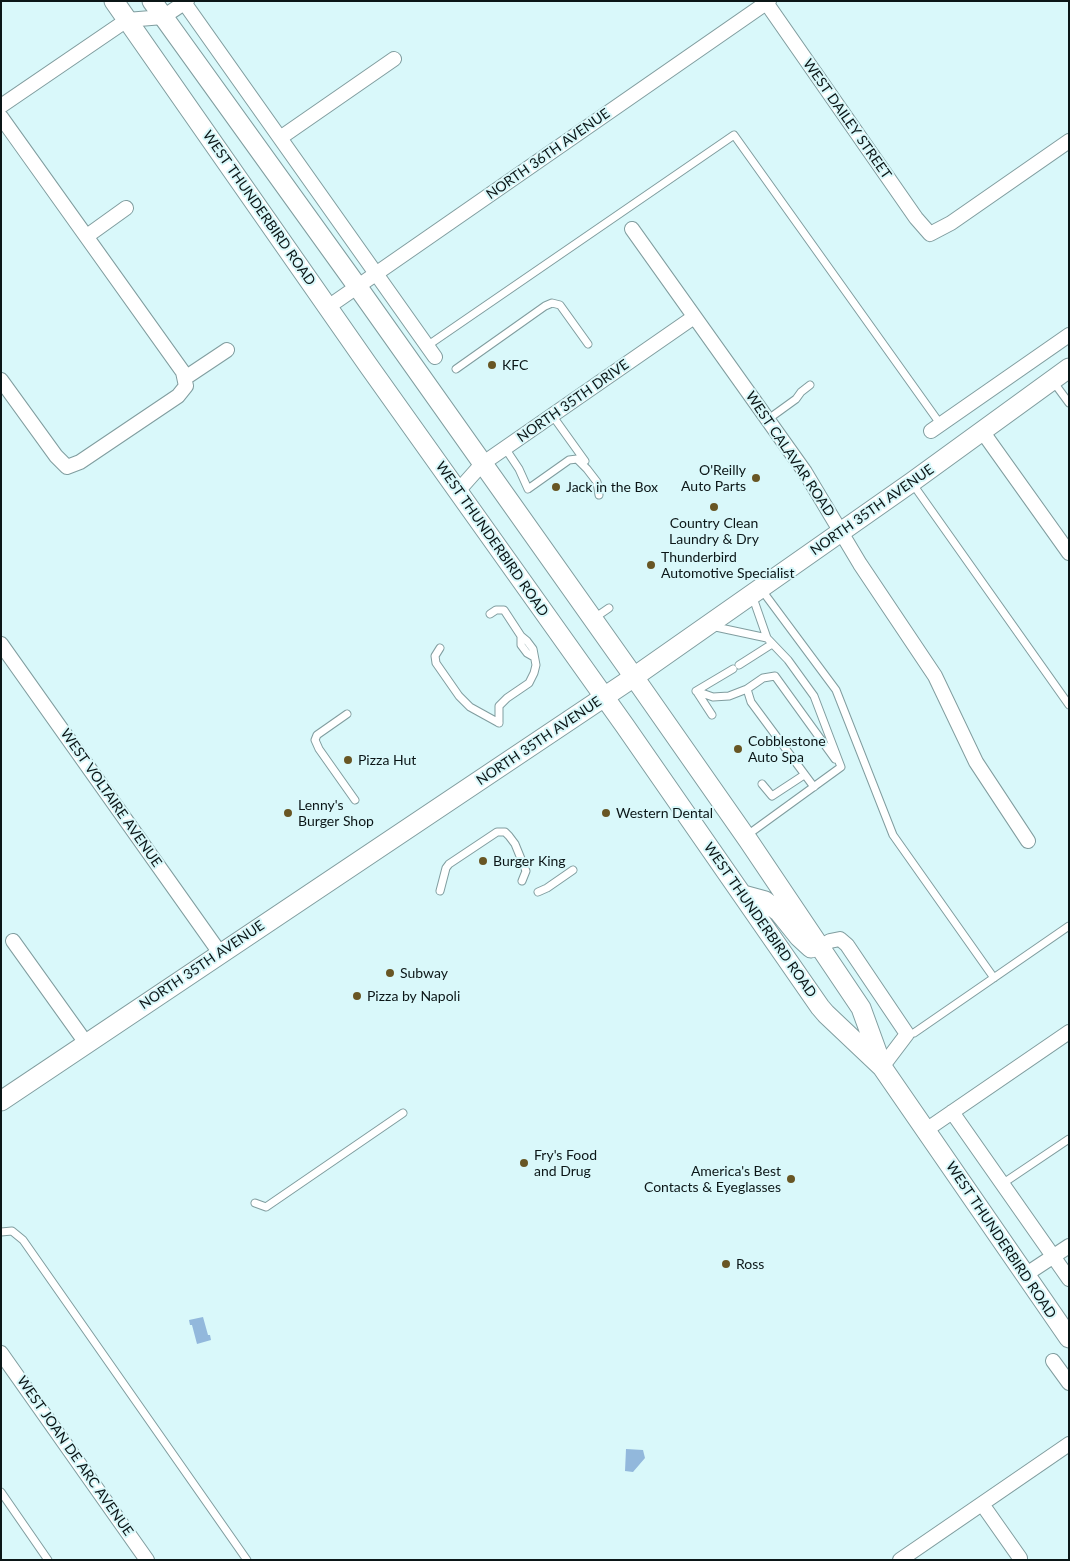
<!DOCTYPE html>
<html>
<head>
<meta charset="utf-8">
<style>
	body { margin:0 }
	#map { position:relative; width:1070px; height:1561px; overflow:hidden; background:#d9f8fa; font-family:Lato,sans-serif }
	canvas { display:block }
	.frame { position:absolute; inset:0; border:2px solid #0b1617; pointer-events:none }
</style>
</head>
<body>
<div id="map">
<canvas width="1070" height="1561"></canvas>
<div class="frame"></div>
</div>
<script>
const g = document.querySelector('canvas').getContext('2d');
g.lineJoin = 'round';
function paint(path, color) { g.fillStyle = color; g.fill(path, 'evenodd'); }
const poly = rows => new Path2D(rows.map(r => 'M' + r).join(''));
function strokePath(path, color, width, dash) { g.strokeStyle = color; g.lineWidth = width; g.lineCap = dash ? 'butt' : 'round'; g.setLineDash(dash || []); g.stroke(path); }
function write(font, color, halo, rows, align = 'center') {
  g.font = font + ' Lato,sans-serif'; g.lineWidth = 4; g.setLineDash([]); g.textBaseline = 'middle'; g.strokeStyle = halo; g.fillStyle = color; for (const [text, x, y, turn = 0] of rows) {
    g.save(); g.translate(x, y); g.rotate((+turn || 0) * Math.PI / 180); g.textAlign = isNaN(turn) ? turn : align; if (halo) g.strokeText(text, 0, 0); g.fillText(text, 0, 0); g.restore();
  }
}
paint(poly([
	[203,1317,208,1335,210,1335,211,1340,197,1344,192,1325,190,1325,189,1320],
	[626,1449,643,1450,645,1458,633,1472,625,1471]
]), '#92b8dc');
const lane = poly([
	[427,346,734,135,941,425],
	[456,369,545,306,552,303,560,305,588,344],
	[1052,380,1069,403],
	[552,415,585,461],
	[767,420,796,399,801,392,810,385],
	[505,448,519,469,528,489,569,460,577,459,587,469,597,482,599,495],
	[912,483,1069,705],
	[761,589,836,690,893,835,994,978],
	[490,614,496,610,504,610,521,636,527,641,533,649,536,665,534,673,529,683,507,698,499,706,499,723],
	[593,619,609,608],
	[711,626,767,638],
	[521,636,521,645,527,653,534,657],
	[440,648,435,656,436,663,459,696,470,707,499,723],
	[739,665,772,644],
	[696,691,713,697,729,696,747,689],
	[696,691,733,669],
	[697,692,712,715],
	[347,714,317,735,315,740,319,749,355,800],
	[762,784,772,796,804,775],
	[814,787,751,702,747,689,763,678,775,676,835,759],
	[746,836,841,767,814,696,788,660,767,638,752,595],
	[440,891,446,868,449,864,497,832,505,832,509,836,515,844,526,871,522,881],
	[538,892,547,888,573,870],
	[907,1034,914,1033,1069,926],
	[1002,1184,1069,1139],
	[255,1203,266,1207,403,1113],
	[1,1232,12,1231,23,1240,247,1560],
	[1,1492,48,1560]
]);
const street = poly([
	[183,1,435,357],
	[765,1,916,218,930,234,951,223,1069,141],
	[1,106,127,20,163,17,187,1],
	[1,117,183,372,186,386,178,396,80,462,67,467,56,456,1,380],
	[280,138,394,59],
	[632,229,805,472,860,564,935,676,976,762,1028,841],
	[87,236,126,208],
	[328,307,769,1],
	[185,378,227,350],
	[931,431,1069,335],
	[982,431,1069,553],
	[458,491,482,464,694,317],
	[1,644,220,953],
	[13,941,86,1043],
	[820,947,830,941,840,939,847,945,907,1034,882,1067],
	[952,1112,1069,1279],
	[926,1130,1069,1032],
	[1025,1275,1069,1246],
	[1,1353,147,1560],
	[1053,1361,1069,1383],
	[982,1504,1020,1558],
	[900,1560,1069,1444]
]);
const secondary = poly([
	[114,1,368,365,625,726,820,1007,826,1014,882,1067,1069,1338],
	[152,1,357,286,634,677,748,840,861,1008,881,1063],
	[743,895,765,901,779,912,799,937,811,948],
	[1,1101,634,677,912,482,1069,368]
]);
strokePath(lane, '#809d9f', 9);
strokePath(street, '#809d9f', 16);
strokePath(secondary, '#809d9f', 21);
strokePath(lane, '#fff', 7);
strokePath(street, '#fff', 14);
strokePath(secondary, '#fff', 19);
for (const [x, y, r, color] of [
	[492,365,5,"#685624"],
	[756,478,5,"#685624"],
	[556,487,5,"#685624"],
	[714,507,5,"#685624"],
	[651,565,5,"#685624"],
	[738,749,5,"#685624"],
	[348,760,5,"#685624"],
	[288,813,5,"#685624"],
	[606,813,5,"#685624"],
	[483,861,5,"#685624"],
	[390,973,5,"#685624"],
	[357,996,5,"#685624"],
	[524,1163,5,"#685624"],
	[791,1179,5,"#685624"],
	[726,1264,5,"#685624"]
]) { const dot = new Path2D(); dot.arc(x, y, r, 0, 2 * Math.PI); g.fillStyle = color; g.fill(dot); strokePath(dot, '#d9f8fa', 2); }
write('14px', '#0b1617', '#d9f8fa', [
	["WEST DAILEY STREET",847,119,55],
	["NORTH 36TH AVENUE",548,154,-35],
	["WEST THUNDERBIRD ROAD",259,208,55],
	["NORTH 35TH DRIVE",573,401,-35],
	["WEST CALAVAR ROAD",790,454,56],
	["NORTH 35TH AVENUE",872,510,-35],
	["WEST THUNDERBIRD ROAD",492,539,55],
	["NORTH 35TH AVENUE",539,741,-34],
	["WEST VOLTAIRE AVENUE",111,798,55],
	["WEST THUNDERBIRD ROAD",760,920,55],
	["NORTH 35TH AVENUE",202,965,-34],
	["WEST THUNDERBIRD ROAD",1001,1240,56],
	["WEST JOAN DE ARC AVENUE",75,1456,55]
]);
write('14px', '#0b1617', '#d9f8fa', [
	["KFC",502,365],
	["O'Reilly",746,470,"right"],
	["Auto Parts",746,486,"right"],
	["Jack in the Box",566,487],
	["Country Clean",714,523,"center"],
	["Laundry & Dry",714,539,"center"],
	["Thunderbird",661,557],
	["Automotive Specialist",661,573],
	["Cobblestone",748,741],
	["Auto Spa",748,757],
	["Pizza Hut",358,760],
	["Lenny's",298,805],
	["Burger Shop",298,821],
	["Western Dental",616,813],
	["Burger King",493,861],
	["Subway",400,973],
	["Pizza by Napoli",367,996],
	["Fry's Food",534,1155],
	["and Drug",534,1171],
	["America's Best",781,1171,"right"],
	["Contacts & Eyeglasses",781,1187,"right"],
	["Ross",736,1264]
], 'left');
</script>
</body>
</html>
